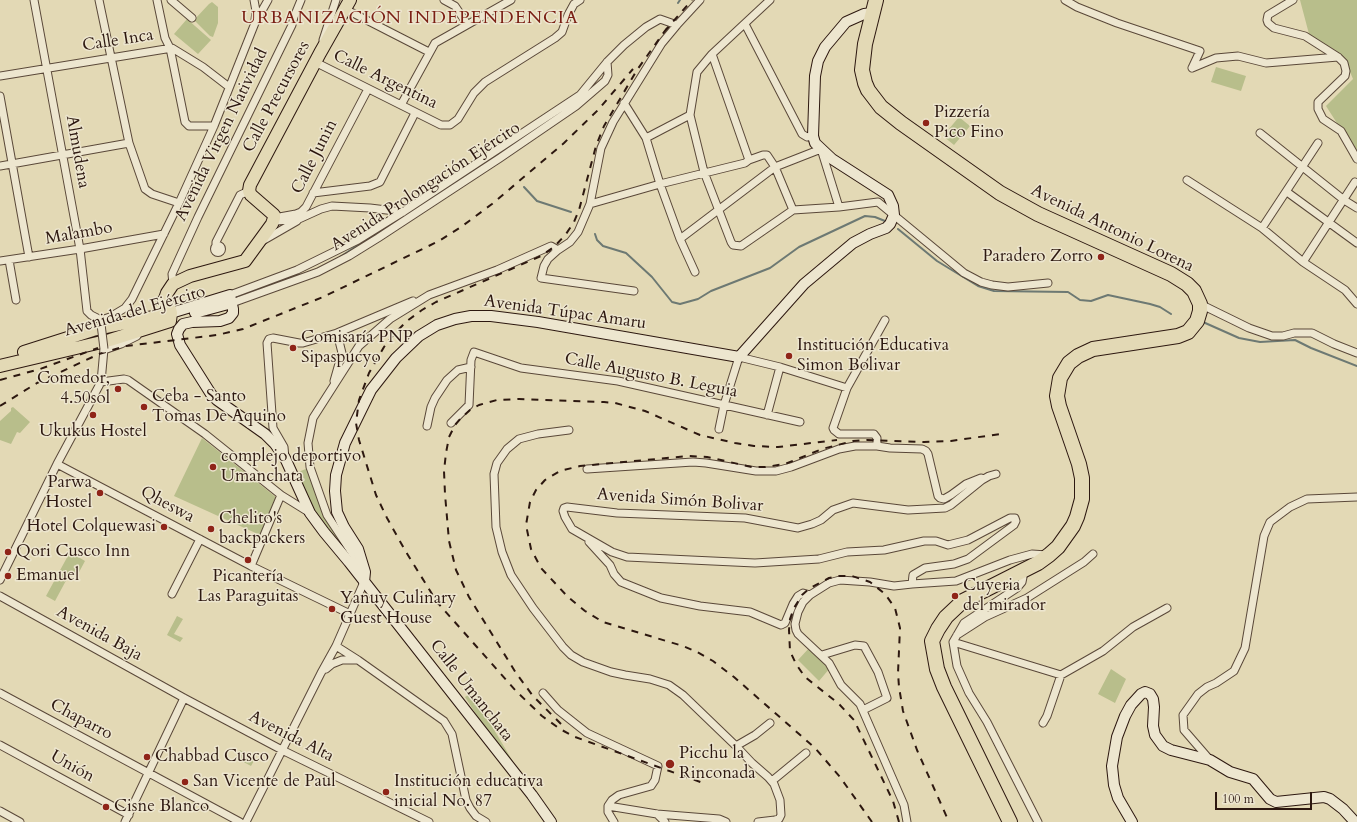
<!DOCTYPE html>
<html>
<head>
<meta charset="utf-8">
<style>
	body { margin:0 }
	#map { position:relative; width:1357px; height:822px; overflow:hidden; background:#e3d9b5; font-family:Cardo,serif }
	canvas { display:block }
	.scale { position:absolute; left:1215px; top:792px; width:97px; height:18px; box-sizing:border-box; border:2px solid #2d1810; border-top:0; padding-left:5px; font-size:12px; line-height:14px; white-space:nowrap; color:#2d1810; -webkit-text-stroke:3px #ede6cf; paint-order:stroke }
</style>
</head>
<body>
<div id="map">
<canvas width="1357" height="822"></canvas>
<div class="scale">100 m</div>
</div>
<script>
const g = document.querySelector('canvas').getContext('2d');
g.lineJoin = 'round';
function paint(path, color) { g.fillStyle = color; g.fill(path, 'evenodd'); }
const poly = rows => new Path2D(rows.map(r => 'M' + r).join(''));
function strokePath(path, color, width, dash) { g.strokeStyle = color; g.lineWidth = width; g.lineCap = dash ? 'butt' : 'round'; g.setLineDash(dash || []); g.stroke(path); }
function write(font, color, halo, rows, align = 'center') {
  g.font = font + ' Cardo,serif'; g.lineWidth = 3; g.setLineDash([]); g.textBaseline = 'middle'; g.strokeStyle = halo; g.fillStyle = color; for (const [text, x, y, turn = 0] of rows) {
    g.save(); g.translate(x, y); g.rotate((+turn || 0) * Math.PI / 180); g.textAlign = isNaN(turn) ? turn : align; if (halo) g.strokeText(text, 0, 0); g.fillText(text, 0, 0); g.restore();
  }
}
paint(poly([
	[1300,0,1357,0,1357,152,1351,145,1326,106,1353,79,1345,60,1309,34],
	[212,2,218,7,218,23,213,37,210,36,194,20,209,4],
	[187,19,211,40,198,54,174,34],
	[1216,67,1246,76,1241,91,1211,82],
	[959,117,970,126,954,145,943,136],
	[13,407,30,422,20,433,17,432,11,444,0,440,0,421,11,411,11,408],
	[202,438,277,498,260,535,174,496],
	[308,468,349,553,343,548,314,513,296,473],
	[70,552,85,561,77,576,69,575,55,601,46,596],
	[177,616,183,619,174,634,183,638,180,642,167,635],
	[810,647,830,668,819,681,798,660],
	[1111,669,1126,679,1115,703,1098,694],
	[470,694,490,723,518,770,485,728,465,697],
	[240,750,255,759,251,766,236,758]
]), '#b8be8b');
strokePath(poly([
	[678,3,680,0],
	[516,142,529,134],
	[524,187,537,201,571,212],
	[442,190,512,144],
	[898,229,937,261,978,286,994,291,1068,292,1080,300,1091,301,1108,295,1150,304,1160,307,1171,314],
	[595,234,597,240,603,246,626,253,652,277,672,302,680,304,698,299,711,291,770,268,799,247,865,216,875,217,885,221],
	[340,257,385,227],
	[238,297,249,293],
	[1203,322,1239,338,1260,342,1295,340,1311,348,1357,366]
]), '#6d7973', 2);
const street = poly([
	[34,0,80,249,87,311,91,315,101,320],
	[99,0,129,143,145,189,152,194,179,203],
	[157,0,165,38,170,48,185,122,189,126,214,126],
	[171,0,192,18],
	[254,0,256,11,255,20],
	[444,0,455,6,467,24],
	[770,0,712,54,697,72,690,115,704,172,731,242,733,245,741,246,793,210,839,207,878,202,964,273,981,282,992,285,1008,287,1048,283],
	[1065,0,1077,7,1117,23,1200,51,1192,68],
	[1293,0,1268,15,1267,20,1268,23,1274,28,1305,36,1338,57,1344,63,1346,71,1345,76,1318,102,1318,109,1323,119,1341,131,1357,159],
	[345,9,429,52],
	[745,24,802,134,807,137,813,136],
	[323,40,336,0],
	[315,62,441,125,450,125,458,119,474,93,485,82,555,38,562,32,568,15,574,4,580,0],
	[1192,68,1216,58,1238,56,1266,63,1338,57],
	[0,76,172,48,203,67,229,87],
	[0,96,29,257],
	[624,103,646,138,660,184,680,239,695,272],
	[401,105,435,43,511,0],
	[1260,133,1344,200,1357,208],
	[646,138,690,115],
	[749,160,763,155,767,155,775,167,793,210],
	[0,166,129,143],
	[1187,180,1262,228,1303,262,1345,290,1357,304],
	[1287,192,1357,243],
	[313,193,370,186,380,182,415,113],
	[590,204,660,184,745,163,749,160,712,54],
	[274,218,296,214,301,212,306,207,368,89],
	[277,221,299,219,321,209,332,206,370,208,403,212],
	[1262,228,1318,143],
	[680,239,775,167,821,149,839,207],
	[264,240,297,221],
	'214.5 249a3.5 3.5 0 1 1 7 0a3.5 3.5 0 1 1-7 0Z',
	[216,246,216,242,240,195,249,191],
	[558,250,548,259,544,266,541,278,634,291],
	[9,260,16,300],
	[0,261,80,249,164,234],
	[1303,262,1355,182],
	[173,284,172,274,198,217,292,25,294,17,301,0],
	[230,295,297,270,358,240,403,212,580,95,607,62,624,45,646,27,660,19,677,25],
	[232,303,318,272,349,256,378,238,500,158,576,106,605,81,608,75,607,62],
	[1200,304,1249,328,1272,336,1283,336,1294,333,1312,333,1334,344,1357,353],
	[101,320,110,317,125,308,132,299,179,203,214,126,255,23,268,0],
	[104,350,121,344,137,336],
	[334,381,342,353,337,333],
	[101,382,124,379,128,380,205,434,281,495,310,513],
	[847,388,885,320],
	[767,415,780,367],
	[451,423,469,405,471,360,474,352,521,368,618,381,800,422],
	[427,426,431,407,435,398,447,380,458,370,471,367],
	[569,430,538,434,519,439,507,449,497,463,494,474,496,527,502,552,511,575,533,608,563,647,571,655,583,662,611,672,625,675,650,679,669,685,683,695,736,746,752,763,768,777,774,784,780,800,781,815,779,819,775,820,758,822],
	[877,446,890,448,922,449,926,451,928,454,938,496,940,498,944,499,951,495,966,484,981,478],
	[285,458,284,447,273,428,267,343,269,339,273,338,299,343,303,343,337,333,413,301],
	[57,464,251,566,350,614],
	[587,469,693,462,706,463,756,471,776,471,791,467,839,449,855,446,877,446,877,438,874,434,839,434,834,430,833,428,847,388,780,367,739,357,724,405,719,429],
	[996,474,989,476,982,480,951,505,945,508,908,510,853,503,833,510,821,520,812,524,798,528,745,518,617,513,567,507,564,508,563,511,565,517,572,529,612,552,627,557,755,563,819,559,847,552,884,550,924,541,936,541,948,545,968,540,1010,518,1015,518,1016,521,1014,525,968,559,954,564,925,568,913,575,912,584,956,581,1010,560,1032,554,1047,555],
	[589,542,610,565,614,574,621,582,661,598,700,606,750,612,781,625,785,623,793,604,798,596,803,593,810,595],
	[360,565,327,515,310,467,308,443,313,418,359,346,390,319,429,295,497,270,551,246,558,250,570,242,578,232,590,204,601,148,613,122,662,43,677,25,700,0],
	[251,566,281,495],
	[1020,572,1023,577,1022,582,1017,588,964,623,953,642,957,666,969,693,987,722,1038,822],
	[0,580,57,464,101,382,104,349],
	[172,594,200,539],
	[0,596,184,698,282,750,429,822],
	[957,635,985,617,1027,598,1084,562,1093,554],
	[953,642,1061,675],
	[336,646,358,660],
	[822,655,855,645,864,646,878,672,887,698,863,710],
	[326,669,332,664,342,660,358,660,444,721,452,734,466,800,470,808,476,816,486,822],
	[0,693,240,822],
	[543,693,558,710,587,733,658,766,655,780,651,786,619,795,612,800,608,806,608,812,614,822],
	[1043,723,1047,716,1061,675,1103,651,1133,627,1167,608],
	[0,745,129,815],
	[736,746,755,735,770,723],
	[1210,760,1184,730,1183,715,1198,694,1207,687,1216,683,1234,671,1245,648,1264,536,1270,522,1290,507,1307,499,1357,497],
	[772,781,806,753],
	[608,806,657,814,719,819,726,822],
	[0,811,20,822],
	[657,814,665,822],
	[125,822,184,698],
	[246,822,321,673,336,646,364,582],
	[907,822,904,805,860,704,841,685,829,663,798,634,796,630,795,624,798,612,803,602,810,595,829,583,840,580,870,582,894,586,912,584]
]);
const secondary = poly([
	[171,313,230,295,233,309,233,313,229,318,220,321,192,322,183,324,179,329,177,334,180,345,211,394,217,400,265,434,275,444,285,458,310,513,324,532,349,562,532,795,551,822],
	[195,313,232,303],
	[364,582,365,572,358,549,344,527,337,512,335,491,336,475,345,443,371,390,396,358,419,336,437,325,455,319,471,316,491,316,538,322,739,357,804,284,853,243,870,234,886,228,890,224,894,215,893,206,888,195,832,159,815,143,813,136,815,76,818,61,825,47,846,22,864,14,873,13],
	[1132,822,1118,798,1114,785,1112,766,1117,737,1125,716,1131,705,1141,694,1145,692,1150,694,1153,699,1154,707,1153,726,1155,735,1163,746,1171,750,1210,760,1230,772,1253,779,1270,799,1276,802,1324,797,1330,799,1343,809,1355,822]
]);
const primary = poly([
	[161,323,159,316,167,293,173,284,190,276,245,261,272,224,274,218,274,215,251,195,249,191,250,185,320,53,350,0],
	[24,352,93,330,166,314],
	[0,366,110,340,170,321,171,313,169,306,164,300]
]);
const highway = poly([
	[876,0,865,44,862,70,865,83,868,90,881,107,901,123,1000,193,1038,214,1171,274,1187,284,1194,291,1200,304,1200,311,1197,321,1188,332,1178,336,1093,349,1078,356,1069,363,1060,378,1057,396,1059,406,1079,464,1082,478,1082,499,1077,517,1073,526,1058,547,1049,555,1038,563,963,601,946,617,938,629,932,641,937,669,944,687,1010,822]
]);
strokePath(street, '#5a4839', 9);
strokePath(secondary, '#2d1810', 12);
strokePath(primary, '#2d1810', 14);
strokePath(highway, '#2d1810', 16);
strokePath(street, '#ede6cf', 7);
strokePath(secondary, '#ede6cf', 10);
strokePath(primary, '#e3d9b5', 12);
strokePath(highway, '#e3d9b5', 14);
strokePath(poly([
	[667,28,637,70,604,126,596,146,579,210,574,222,566,234,554,247,541,256,436,302,422,310,407,321,395,333,384,347,369,373,359,400,356,423,359,440,376,495,387,518,406,552,437,602,516,691,542,716,560,729,575,737,703,783],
	[664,32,692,0],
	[0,380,40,369,98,348],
	[0,406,37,383,99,354,126,346,217,335,243,329,323,297,439,241,461,227,492,204,564,143,598,110,633,69],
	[561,724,533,696,516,673,469,597,456,570,449,541,445,494,444,471,446,453,449,437,455,425,461,418,470,410,479,405,497,400,519,399,604,402,615,403,645,411,700,435,735,443,754,446,778,447,837,440],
	[872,822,840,777,815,748,734,677,713,661,697,652,683,646,603,622,585,611,568,597,541,568,531,549,526,525,530,502,536,490,545,480,560,471,580,466,689,456,707,457,752,467,765,467,785,464,822,449,853,441,867,440,924,442,951,441,1000,434],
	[899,822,893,801,854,720,839,704,805,677,796,664,790,651,789,630,790,619,794,608,802,595,810,588,829,578,838,576,852,576,870,582,885,594,895,608,900,628,898,673,899,687,903,711,917,750,949,822]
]), '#2d1810', 2, [7, 7]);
const streetBridge = poly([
	[101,324,104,349]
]);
strokePath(streetBridge, '#5a4839', 9, []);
strokePath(streetBridge, '#ede6cf', 7);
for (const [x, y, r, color] of [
	[926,123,4,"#8f2418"],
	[1101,257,4,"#8f2418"],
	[293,348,4,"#8f2418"],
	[789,356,4,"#8f2418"],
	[118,389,4,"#8f2418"],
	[144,407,4,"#8f2418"],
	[93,415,4,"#8f2418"],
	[213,467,4,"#8f2418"],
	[100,493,4,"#8f2418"],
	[164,527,4,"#8f2418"],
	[211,529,4,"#8f2418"],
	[8,552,4,"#8f2418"],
	[248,560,4,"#8f2418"],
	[8,576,4,"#8f2418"],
	[955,596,4,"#8f2418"],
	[332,609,4,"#8f2418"],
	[147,757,4,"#8f2418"],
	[670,764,5,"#8f2418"],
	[185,782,4,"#8f2418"],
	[386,792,4,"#8f2418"],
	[106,807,4,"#8f2418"]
]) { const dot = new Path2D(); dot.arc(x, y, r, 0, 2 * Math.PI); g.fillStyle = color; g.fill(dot); strokePath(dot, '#ede6cf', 1.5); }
write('17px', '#2d1810', '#ede6cf', [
	["Calle Inca",118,41,-9],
	["Calle Argentina",385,80,26],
	["Calle Precursores",277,97,-62],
	["Avenida Virgen Natividad",222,135,-64],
	["Almudena",77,152,80],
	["Calle Junin",315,157,-63],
	["Avenida Prolongación Ejército",426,187,-33],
	["Avenida Antonio Lorena",1112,229,26],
	["Malambo",79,234,-10],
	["Avenida del Ejército",135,312,-16],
	["Avenida Túpac Amaru",565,313,8],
	["Calle Augusto B. Leguia",651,376,11],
	["Avenida Simón Bolivar",680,501,4],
	["Qheswa",167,505,28],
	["Avenida Baja",99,634,29],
	["Calle Umanchata",471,691,52],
	["Chaparro",81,720,28],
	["Avenida Alta",291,737,27],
	["Unión",72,767,29]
]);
write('17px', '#2d1810', '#ede6cf', [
	["Pizzería",934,113],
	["Pico Fino",934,133],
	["Paradero Zorro",1093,257,"right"],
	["Comisaría PNP",301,338],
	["Sipaspucyo",301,358],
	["Institución Educativa",797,346],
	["Simon Bolivar",797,366],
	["Comedor,",110,379,"right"],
	["4.50sol",110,399,"right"],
	["Ceba - Santo",152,397],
	["Tomas De Aquino",152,417],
	["Ukukus Hostel",93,432,"center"],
	["complejo deportivo",221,457],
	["Umanchata",221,477],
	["Parwa",92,483,"right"],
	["Hostel",92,503,"right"],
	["Chelito's",219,519],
	["backpackers",219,539],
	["Hotel Colquewasi",156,527,"right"],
	["Qori Cusco Inn",16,552],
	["Emanuel",16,576],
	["Picantería",248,577,"center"],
	["Las Paraguitas",248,597,"center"],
	["Cuyeria",963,586],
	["del mirador",963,606],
	["Yanuy Culinary",340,599],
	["Guest House",340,619],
	["Picchu la",679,754],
	["Rinconada",679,774],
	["Chabbad Cusco",155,757],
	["San Vicente de Paul",193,782],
	["Institución educativa",394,782],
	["inicial No. 87",394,802],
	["Cisne Blanco",114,807]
], 'left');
g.letterSpacing = '1px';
write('18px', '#7a1f14', '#ede6cf', [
	["URBANIZACIÓN INDEPENDENCIA",410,19]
]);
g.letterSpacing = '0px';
</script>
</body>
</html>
